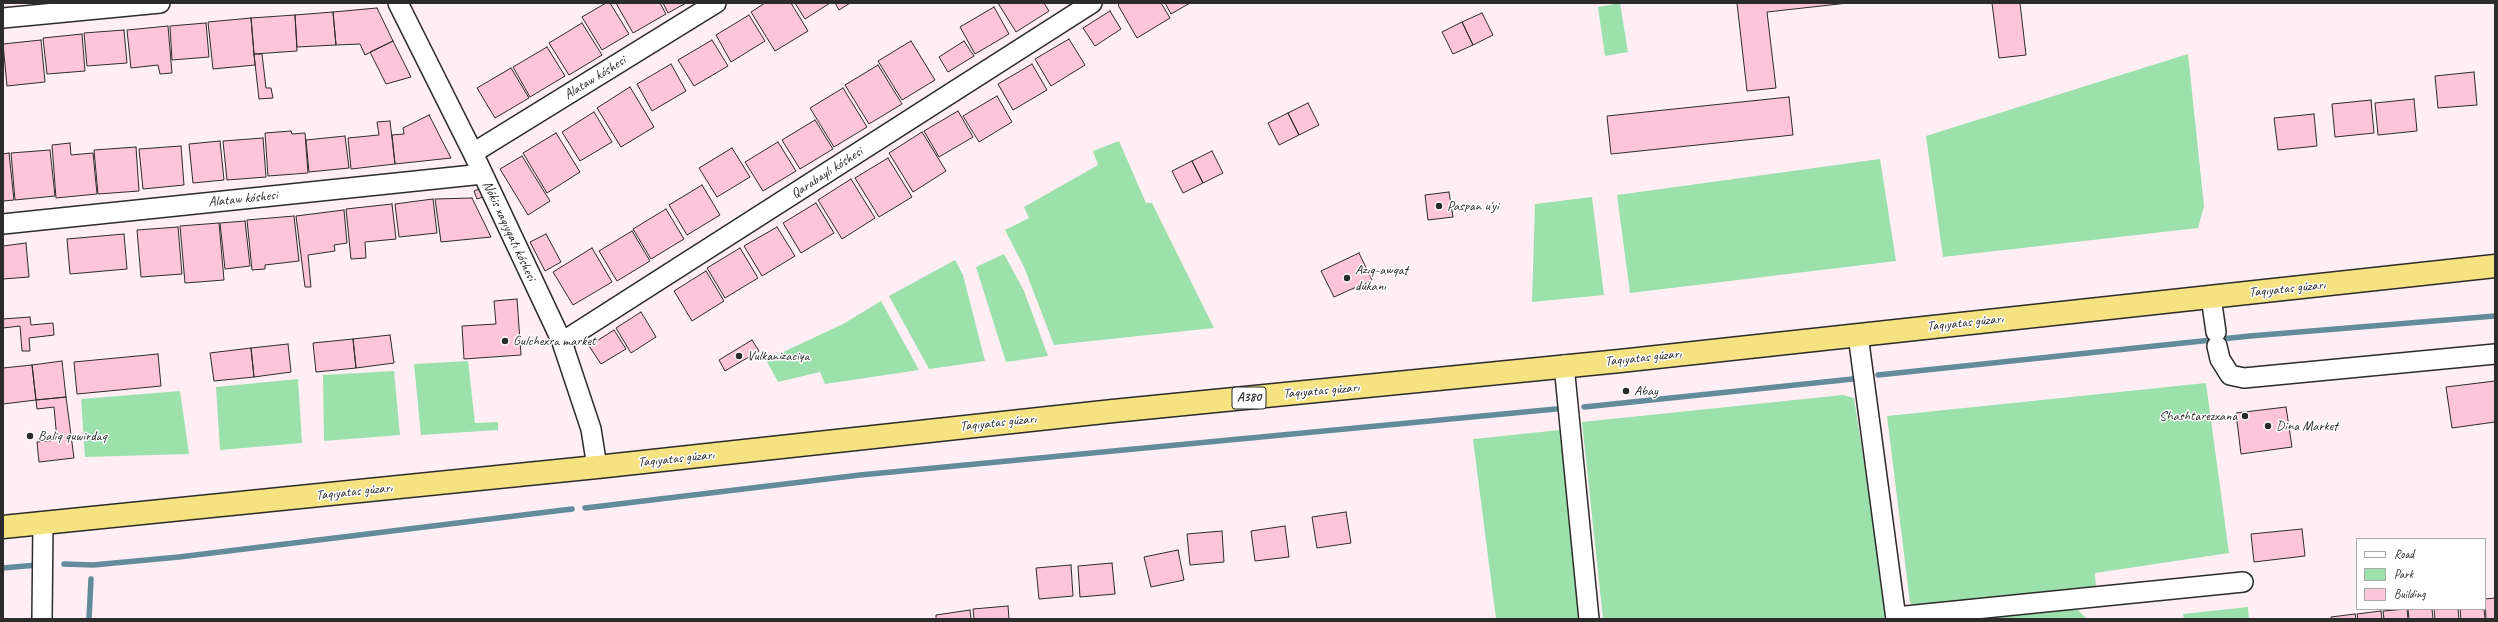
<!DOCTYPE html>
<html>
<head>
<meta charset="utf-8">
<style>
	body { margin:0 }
	#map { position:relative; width:2498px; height:622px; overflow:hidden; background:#ffeef4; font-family:Caveat,sans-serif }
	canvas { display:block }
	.frame { position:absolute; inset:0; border:4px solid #2b2b2b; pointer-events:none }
	.legend { position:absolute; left:2356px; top:538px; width:130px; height:72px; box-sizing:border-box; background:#fff; border:1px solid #aaa; margin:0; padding:5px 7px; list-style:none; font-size:12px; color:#2b2b2b }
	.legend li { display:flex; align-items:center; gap:8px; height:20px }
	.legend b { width:20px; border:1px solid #aaa }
</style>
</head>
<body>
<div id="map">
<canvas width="2498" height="622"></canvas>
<div class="frame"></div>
<ul class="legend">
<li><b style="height:5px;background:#fff"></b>Road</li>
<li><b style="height:11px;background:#9ce0ac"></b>Park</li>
<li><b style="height:11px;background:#fec5da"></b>Building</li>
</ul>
</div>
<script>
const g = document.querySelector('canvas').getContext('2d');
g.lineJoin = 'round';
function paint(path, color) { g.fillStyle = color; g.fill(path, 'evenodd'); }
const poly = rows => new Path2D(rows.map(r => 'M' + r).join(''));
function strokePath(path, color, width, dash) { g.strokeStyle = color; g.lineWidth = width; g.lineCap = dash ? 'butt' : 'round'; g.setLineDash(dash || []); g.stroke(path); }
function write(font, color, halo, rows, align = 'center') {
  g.font = font + ' Caveat,sans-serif'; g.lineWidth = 3; g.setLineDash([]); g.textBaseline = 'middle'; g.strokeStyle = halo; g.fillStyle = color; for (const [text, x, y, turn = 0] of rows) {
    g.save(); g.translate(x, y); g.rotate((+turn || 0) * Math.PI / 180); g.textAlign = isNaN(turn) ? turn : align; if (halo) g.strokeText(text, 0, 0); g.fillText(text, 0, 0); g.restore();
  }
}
paint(poly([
	[1620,3,1628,52,1605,56,1598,7],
	[2188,54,2204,206,2198,228,1943,257,1926,136],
	[1119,141,1146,203,1152,203,1214,328,1054,345,1024,267,1005,230,1029,218,1024,207,1098,165,1093,151],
	[1880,159,1896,261,1630,293,1617,195],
	[1592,197,1604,295,1532,302,1535,204],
	[1004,254,1024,291,1048,356,1006,362,976,267],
	[955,260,963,275,985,361,929,369,889,296],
	[881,301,919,370,825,384,820,372,778,382,766,360,843,324],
	[468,361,475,423,498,422,498,430,421,435,414,364],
	[394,371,400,435,324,441,323,375],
	[298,379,302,443,220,450,216,387],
	[2206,383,2229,553,2095,573,2096,588,1918,607,1910,603,1887,416],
	[180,391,189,454,85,457,81,399],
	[1843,395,1854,398,1888,619,1603,619,1582,422],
	[1560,430,1579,619,1496,619,1473,439],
	[2248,607,2249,619,2184,619,2183,614],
	[2076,608,2087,619,1973,619]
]), '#9ce0ac');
strokePath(poly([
	[1878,375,2250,336,2495,316],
	[1584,407,1853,379],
	[585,508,860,475,1556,409],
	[64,564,93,565,179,557,572,509],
	[3,568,37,565],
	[89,619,91,579]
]), '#628c9c', 5.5);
const building = poly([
	[606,3,610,3,629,34,602,50,582,17,606,3],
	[616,3,660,3,666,14,633,33,616,3],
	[663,3,686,3,668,13,663,3],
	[765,3,791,3,808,31,775,51,751,12,765,3],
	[795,3,830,3,805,19,795,3],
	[835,3,850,3,839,10,835,3],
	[998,3,1044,3,1049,11,1016,32,998,3],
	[1120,3,1161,3,1170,18,1137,38,1118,5,1120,3],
	[1165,3,1190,3,1171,14,1165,3],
	[1737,3,1848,3,1767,12,1776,88,1747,91,1737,3],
	[1992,3,2020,3,2026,55,1999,58,1992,3],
	[994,7,1009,34,975,54,960,27,994,7],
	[377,8,393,41,365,55,360,44,336,45,333,12,377,8],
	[1110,11,1121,29,1095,46,1083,28,1110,11],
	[333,12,336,45,297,47,295,15,333,12],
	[1482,13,1493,35,1473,45,1462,22,1482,13],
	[295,15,297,51,254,54,251,18,295,15],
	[749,15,765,41,731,62,716,35,749,15],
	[251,18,255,65,213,69,208,22,251,18],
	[1462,22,1473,45,1453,54,1442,32,1462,22],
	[206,23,209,57,172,60,170,26,206,23],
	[582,23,602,55,569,75,549,43,582,23],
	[168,26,172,73,160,74,158,65,131,68,127,30,168,26],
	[124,30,127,63,87,66,84,33,124,30],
	[82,34,85,71,47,74,43,38,82,34],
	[1069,39,1085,65,1051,86,1035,59,1069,39],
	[41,40,45,82,7,86,3,44,41,40],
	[712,40,728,66,694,86,678,60,712,40],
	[393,41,411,77,386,84,370,52,393,41],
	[911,41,935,80,902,100,878,61,911,41],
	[964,41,974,56,948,72,939,57,964,41],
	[547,47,565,76,530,97,513,67,547,47],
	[254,54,262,54,266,88,271,88,273,98,259,99,254,54],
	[671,64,686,91,652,111,637,84,671,64],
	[1032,64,1047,90,1013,110,998,84,1032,64],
	[878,65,902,104,869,124,845,85,878,65],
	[511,68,529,98,495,118,477,88,511,68],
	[2474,72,2477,105,2438,108,2435,76,2474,72],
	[630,87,654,127,621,147,597,108,630,87],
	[843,88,867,127,834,147,810,108,843,88],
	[997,96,1012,122,979,142,963,116,997,96],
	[1789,97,1793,135,1611,154,1607,116,1789,97],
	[2414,99,2417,131,2378,135,2375,103,2414,99],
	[2371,100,2374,133,2335,137,2332,104,2371,100],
	[1308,103,1319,125,1299,135,1288,113,1308,103],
	[958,111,973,137,939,157,924,131,958,111],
	[594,112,612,142,580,161,562,132,594,112],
	[1288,113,1299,135,1279,145,1268,123,1288,113],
	[2314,114,2317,146,2278,150,2274,118,2314,114],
	[429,115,451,158,395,164,392,135,404,134,403,128,429,115],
	[815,120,833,149,800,169,782,140,815,120],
	[390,121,395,164,351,169,348,138,379,135,377,122,390,121],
	[291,131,292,134,305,133,308,173,268,176,265,133,291,131],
	[922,132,946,171,913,192,889,153,922,132],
	[556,133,580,172,547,193,523,153,556,133],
	[345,136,349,168,309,172,306,140,345,136],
	[263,138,266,177,227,180,223,141,263,138],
	[220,141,224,180,193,183,189,144,220,141],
	[778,142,796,171,763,191,745,162,778,142],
	[70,143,71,155,93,153,97,194,56,198,52,145,70,143],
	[181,146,184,185,143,189,139,149,181,146],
	[136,147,139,191,98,194,94,150,136,147],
	[732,148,750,177,717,197,699,168,732,148],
	[50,150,55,196,15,200,11,153,50,150],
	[1212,151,1223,173,1203,183,1192,161,1212,151],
	[9,153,14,200,3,201,3,154,9,153],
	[522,156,550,201,528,215,500,169,522,156],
	[888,158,912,197,879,217,855,178,888,158],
	[1192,161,1203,183,1183,193,1172,171,1192,161],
	[851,179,875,218,842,239,818,200,851,179],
	[702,185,720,215,687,235,669,205,702,185],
	[479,189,483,197,477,199,474,191,479,189],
	[1449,192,1453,217,1428,220,1425,195,1449,192],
	[472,198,491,237,441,242,435,199,472,198],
	[433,199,437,233,399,237,395,204,433,199],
	[816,203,834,233,801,253,783,223,816,203],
	[392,204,396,239,365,242,366,258,351,259,346,209,392,204],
	[666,209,684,239,651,259,633,229,666,209],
	[344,210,347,243,334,245,335,251,308,255,311,287,305,287,296,216,344,210],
	[294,216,299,261,265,265,265,269,252,270,247,220,294,216],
	[245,221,250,266,225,269,220,223,245,221],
	[219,223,224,280,185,283,180,226,219,223],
	[178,227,182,274,141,277,137,230,178,227],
	[777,227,795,256,762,276,744,246,777,227],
	[632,231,650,261,617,281,599,251,632,231],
	[124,234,127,269,70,274,67,239,124,234],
	[546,234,561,262,545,271,530,242,546,234],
	[26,243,29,277,3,279,3,246,26,243],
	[592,248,612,282,573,305,553,272,592,248],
	[740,248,758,278,725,298,707,268,740,248],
	[1359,253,1372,280,1334,297,1321,271,1359,253],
	[706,271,724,301,692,321,674,291,706,271],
	[517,299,521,355,464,359,462,326,496,324,494,301,517,299],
	[641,312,656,337,631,353,616,328,641,312],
	[30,317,31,325,53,323,54,335,29,338,30,351,22,351,20,326,3,328,3,319,30,317],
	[614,330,626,349,601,364,589,346,614,330],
	[390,335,394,363,356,368,353,339,390,335],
	[353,339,356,368,316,372,313,343,353,339],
	[752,340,759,351,725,371,719,360,752,340],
	[288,344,291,372,254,377,251,348,288,344],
	[251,348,254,377,214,381,210,353,251,348],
	[158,354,161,386,77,394,74,362,158,354],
	[62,361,66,397,36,400,32,365,62,361],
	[32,365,36,400,3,404,3,368,32,365],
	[2495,381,2495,422,2452,428,2446,387,2495,381],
	[66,397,74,458,39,462,37,442,57,440,54,407,37,409,36,400,66,397],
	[2286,407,2292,447,2241,454,2236,413,2286,407],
	[1346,512,1351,543,1317,548,1312,517,1346,512],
	[1285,526,1289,557,1255,561,1251,531,1285,526],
	[2302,529,2305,556,2254,562,2251,534,2302,529],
	[1222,531,1224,562,1190,565,1187,534,1222,531],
	[1178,550,1184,580,1151,587,1144,557,1178,550],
	[1112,563,1115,594,1080,597,1078,566,1112,563],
	[1071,565,1073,596,1039,599,1036,568,1071,565],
	[2495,598,2495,619,2486,619,2485,599,2495,598],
	[1008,606,1009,619,974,619,973,609,1008,606],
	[2407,609,2408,619,2384,619,2383,611,2407,609],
	[2408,609,2432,609,2433,619,2409,619,2408,609],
	[2434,609,2458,609,2459,619,2435,619,2434,609],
	[2460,609,2484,609,2485,619,2461,619,2460,609],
	[970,610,971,619,936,619,936,615,970,610],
	[2381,611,2382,619,2358,619,2357,614,2381,611],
	[2355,614,2356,619,2332,619,2331,617,2355,614]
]);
paint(building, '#fec5da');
strokePath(building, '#2b2b2b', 1);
const minor = poly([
	[398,3,473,153,562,342,591,429,597,467],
	[3,18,160,3],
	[473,153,716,3],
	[3,224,483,174],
	[2211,297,2216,332],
	[1858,335,1896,619],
	[562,342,1092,3],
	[2217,346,2220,359,2230,375,2244,378,2495,354],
	[1564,365,1589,619],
	[1896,617,2243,582],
	[42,619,43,523]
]);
const highway = poly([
	[3,527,597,467,1113,411,1620,361,2495,266]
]);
strokePath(minor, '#2b2b2b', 22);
strokePath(highway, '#2b2b2b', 25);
strokePath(minor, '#fff', 19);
strokePath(highway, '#f5e382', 22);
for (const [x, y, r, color] of [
	[1439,206,4,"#2b2b2b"],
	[1347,278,4,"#2b2b2b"],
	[505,341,4,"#2b2b2b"],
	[739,356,4,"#2b2b2b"],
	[1626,391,4,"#2b2b2b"],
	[2245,416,4,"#2b2b2b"],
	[2268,426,4,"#2b2b2b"],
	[30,436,4,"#2b2b2b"]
]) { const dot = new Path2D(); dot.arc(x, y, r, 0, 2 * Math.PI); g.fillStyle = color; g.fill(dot); strokePath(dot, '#fff', 1.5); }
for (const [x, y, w] of [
	[1249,398,34]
]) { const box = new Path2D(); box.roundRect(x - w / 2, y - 11, w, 22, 3); g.fillStyle = '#fff'; g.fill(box); strokePath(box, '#2b2b2b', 1); }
write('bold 13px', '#2b2b2b', null, [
	["A380",1249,398]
]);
write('14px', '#2b2b2b', '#fff', [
	["Alataw kóshesi",595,78,-32],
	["Qarabaylı kóshesi",827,173,-33],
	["Alataw kóshesi",243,199,-6],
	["Nókis xaqıyqatı kóshesi",509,231,65],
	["Taqıyatas gúzarı",2287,289,-6],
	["Taqıyatas gúzarı",1965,323,-6],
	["Taqıyatas gúzarı",1643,358,-6],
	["Taqıyatas gúzarı",1321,391,-5],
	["Taqıyatas gúzarı",998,423,-6],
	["Taqıyatas gúzarı",676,459,-6],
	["Taqıyatas gúzarı",354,492,-6]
]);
write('14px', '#2b2b2b', '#fff', [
	["Paspan u'yi",1447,206],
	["Azıq-awqat",1355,270],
	["dúkanı",1355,286],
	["Gulchexra market",513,341],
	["Vulkanizaciya",747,356],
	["Abay",1634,391],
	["Shashtarezxana",2237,416,"right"],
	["Dina Market",2276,426],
	["Baliq quwirdaq",38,436]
], 'left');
</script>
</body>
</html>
